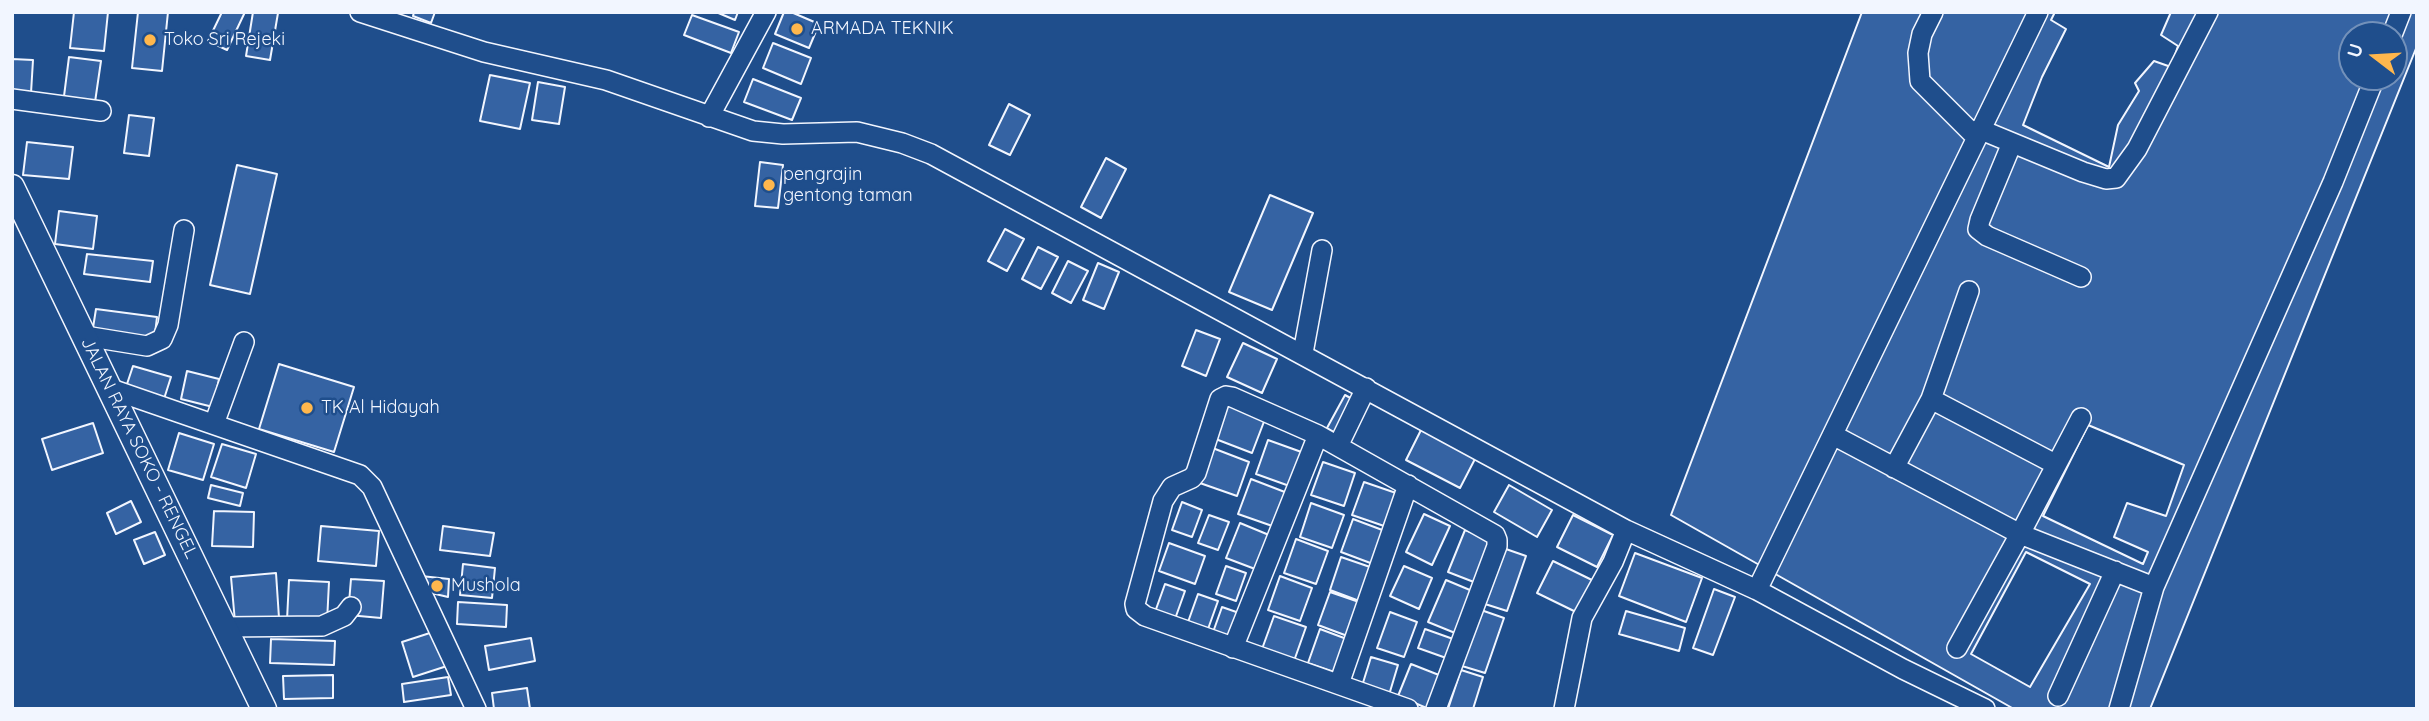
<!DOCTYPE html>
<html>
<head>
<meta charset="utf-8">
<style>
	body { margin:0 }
	#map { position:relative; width:2429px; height:721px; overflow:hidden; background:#1f4e8c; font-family:Quicksand,sans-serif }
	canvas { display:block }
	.frame { position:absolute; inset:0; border:14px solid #f2f6ff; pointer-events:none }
	.north { position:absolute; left:2338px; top:21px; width:70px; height:70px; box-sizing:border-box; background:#1f4e8c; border:2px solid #7391ba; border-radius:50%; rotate:287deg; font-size:19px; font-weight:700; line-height:28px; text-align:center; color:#f2f6ff }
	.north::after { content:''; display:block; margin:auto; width:24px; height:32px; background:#ffb74d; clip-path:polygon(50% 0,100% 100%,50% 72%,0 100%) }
</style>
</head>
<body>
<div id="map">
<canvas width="2429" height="721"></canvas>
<div class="frame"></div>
<div class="north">U</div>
</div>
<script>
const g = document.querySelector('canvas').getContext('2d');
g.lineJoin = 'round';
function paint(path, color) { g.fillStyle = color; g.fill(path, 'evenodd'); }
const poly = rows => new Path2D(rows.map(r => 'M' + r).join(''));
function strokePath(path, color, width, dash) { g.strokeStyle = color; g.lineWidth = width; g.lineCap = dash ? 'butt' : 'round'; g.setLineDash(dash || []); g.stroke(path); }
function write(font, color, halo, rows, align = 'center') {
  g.font = font + ' Quicksand,sans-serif'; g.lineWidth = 5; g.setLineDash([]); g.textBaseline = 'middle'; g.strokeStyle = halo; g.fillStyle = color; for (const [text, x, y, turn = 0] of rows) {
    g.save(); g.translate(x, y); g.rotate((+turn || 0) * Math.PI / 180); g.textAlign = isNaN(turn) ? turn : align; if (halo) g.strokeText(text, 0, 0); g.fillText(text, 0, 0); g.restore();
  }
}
const building = poly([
	[74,12,108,12,104,51,70,48,74,12],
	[138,12,168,12,162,71,132,68,138,12],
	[222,12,245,12,227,50,208,41,222,12],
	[253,12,278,13,270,60,246,56,253,12],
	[414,12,435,12,431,23,413,16,414,12],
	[716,12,738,12,735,20,716,12],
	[784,12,791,12,819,24,809,48,775,34,784,12],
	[1862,12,2417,12,2417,46,2150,709,2014,709,1671,515,1862,12],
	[2352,35,2394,35,2394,77,2352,77,2352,35],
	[2055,12,2171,12,2161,35,2178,46,2171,67,2154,61,2135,83,2139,91,2118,125,2109,167,2023,125,2042,77,2066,29,2051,20,2055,12],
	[692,15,739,32,731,53,684,35,692,15],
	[773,43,811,58,801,84,763,68,773,43],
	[69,57,101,61,94,109,63,104,69,57],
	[12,59,33,60,31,93,12,92,12,59],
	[490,75,530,83,520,129,480,121,490,75],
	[753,79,801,98,792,120,744,102,753,79],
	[538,82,565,87,559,124,532,120,538,82],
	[1009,104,1030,115,1010,155,989,145,1009,104],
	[129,115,154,118,149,156,124,153,129,115],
	[27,142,73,147,69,179,23,175,27,142],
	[1106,158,1126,169,1101,218,1081,207,1106,158],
	[760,162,783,165,778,208,755,206,760,162],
	[237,165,277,174,250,294,210,285,237,165],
	[1270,195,1313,213,1272,310,1229,292,1270,195],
	[59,211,97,216,93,249,55,244,59,211],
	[1005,229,1024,239,1007,271,988,261,1005,229],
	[1038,247,1058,257,1041,289,1022,279,1038,247],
	[87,254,153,261,150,282,84,274,87,254],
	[1068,261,1088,271,1071,303,1052,293,1068,261],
	[1098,263,1119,272,1104,309,1083,300,1098,263],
	[96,309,157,317,154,342,92,334,96,309],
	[1196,330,1220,339,1206,376,1182,366,1196,330],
	[1243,343,1277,359,1262,393,1227,377,1243,343],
	[279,364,354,387,334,452,259,429,279,364],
	[133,366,171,377,163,402,125,390,133,366],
	[187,371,219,379,213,407,181,399,187,371],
	[1345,395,1365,406,1346,439,1327,428,1345,395],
	[1226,404,1265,419,1252,453,1213,438,1226,404],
	[93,423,103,453,52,470,42,439,93,423],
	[2088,425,2184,465,2166,516,2127,503,2114,537,2148,552,2143,564,2043,516,2088,425],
	[1421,430,1476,457,1460,488,1406,460,1421,430],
	[179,433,214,444,203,480,168,470,179,433],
	[1268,440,1307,454,1295,488,1256,474,1268,440],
	[222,444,256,454,246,488,211,477,222,444],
	[1210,447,1249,462,1237,496,1197,482,1210,447],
	[1323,462,1355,473,1344,506,1311,495,1323,462],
	[1251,479,1290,494,1278,528,1238,514,1251,479],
	[1364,482,1396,493,1384,526,1352,515,1364,482],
	[211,485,243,493,240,506,208,498,211,485],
	[1509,485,1552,510,1537,537,1494,512,1509,485],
	[131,501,141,522,116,534,107,513,131,501],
	[1182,502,1202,510,1192,537,1172,530,1182,502],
	[1311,503,1344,515,1332,548,1300,537,1311,503],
	[214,511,254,512,253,547,212,546,214,511],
	[1424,514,1450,526,1432,565,1406,552,1424,514],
	[1209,515,1229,522,1218,550,1198,543,1209,515],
	[1573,515,1613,535,1597,567,1557,547,1573,515],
	[1353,519,1385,531,1373,564,1341,552,1353,519],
	[1240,523,1269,535,1255,569,1226,558,1240,523],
	[321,526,379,531,376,566,318,561,321,526],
	[443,526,494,533,490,556,440,550,443,526],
	[1465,530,1497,542,1479,584,1448,572,1465,530],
	[155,532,165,555,144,564,134,540,155,532],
	[1296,539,1328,551,1316,584,1284,573,1296,539],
	[1169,543,1205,556,1195,584,1159,571,1169,543],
	[1503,548,1526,556,1507,611,1485,604,1503,548],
	[2026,552,2090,584,2030,687,1971,654,2026,552],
	[1635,553,1702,578,1686,622,1619,596,1635,553],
	[1341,557,1373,568,1362,602,1330,590,1341,557],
	[1553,561,1594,581,1578,613,1537,593,1553,561],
	[463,564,495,568,492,598,460,595,463,564],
	[1226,566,1246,573,1236,601,1216,594,1226,566],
	[1404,566,1432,578,1419,609,1390,596,1404,566],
	[276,573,279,618,235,622,231,577,276,573],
	[421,576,449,579,448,597,427,592,421,576],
	[1280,576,1312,588,1300,621,1268,610,1280,576],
	[351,579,384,581,381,618,348,615,351,579],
	[289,580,329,582,327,622,287,620,289,580],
	[1446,580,1477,593,1460,635,1428,622,1446,580],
	[1165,584,1185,591,1175,619,1155,612,1165,584],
	[1714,589,1735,597,1713,655,1693,648,1714,589],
	[1330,592,1362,603,1350,637,1318,625,1330,592],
	[1198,594,1218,601,1208,629,1188,622,1198,594],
	[458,602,507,605,506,627,457,624,458,602],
	[1222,607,1242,614,1232,642,1212,635,1222,607],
	[1481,610,1504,618,1485,673,1462,666,1481,610],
	[1626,611,1685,628,1679,651,1619,634,1626,611],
	[1390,612,1417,622,1404,657,1377,648,1390,612],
	[1274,616,1306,627,1294,661,1262,649,1274,616],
	[1320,629,1352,641,1340,674,1308,663,1320,629],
	[1425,629,1456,640,1449,659,1418,648,1425,629],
	[436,631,447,666,413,677,402,642,436,631],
	[531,638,535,661,489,670,485,646,531,638],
	[271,639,335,641,334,665,270,663,271,639],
	[1371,657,1398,665,1389,695,1362,686,1371,657],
	[1411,664,1444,677,1429,709,1398,696,1411,664],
	[1461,670,1483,677,1473,709,1448,709,1461,670],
	[333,675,333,698,284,699,283,676,333,675],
	[448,677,451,695,404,702,402,684,448,677],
	[527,688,530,709,494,709,492,693,527,688]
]);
paint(building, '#3563a3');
strokePath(building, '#f2f6ff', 2);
const minor = poly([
	[360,12,484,52,606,80,753,131,783,134,857,132,902,143,931,154,1626,530,1757,590,1903,669,1985,709],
	[1933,12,1922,34,1918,53,1920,81,1976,137],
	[2392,35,2401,12],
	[12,99,101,111],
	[709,117,766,12],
	[1979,129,2083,172,2106,179,2116,178,2137,149,2208,12],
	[2012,143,1980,220,1978,229,1987,236,2081,277],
	[85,336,147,346,162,339,168,325,184,230],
	[1303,353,1322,250],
	[111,389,360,475,372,487,476,709],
	[1931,399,2055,464],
	[214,424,244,342],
	[1833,435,2020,534,2154,587],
	[1338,446,1366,388],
	[1894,468,1931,399,1969,291],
	[1757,590,2038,12],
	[225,627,322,626,344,616,351,607],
	[1233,648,1318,435],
	[1957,648,2020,534,2081,418],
	[1339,684,1408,485],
	[2058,696,2115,571],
	[1408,709,1145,616,1136,609,1135,604,1163,501,1172,487,1192,478,1196,473,1220,399,1226,396,1232,397,1318,435,1495,535,1497,540,1497,546,1436,709],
	[1564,709,1582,618,1613,562,1626,530],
	[2119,709,2154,587,2333,182,2375,77]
]);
const major = poly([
	[12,187,264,709]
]);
strokePath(minor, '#f2f6ff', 22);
strokePath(major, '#f2f6ff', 27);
strokePath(minor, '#1f4e8c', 19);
strokePath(major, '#1f4e8c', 24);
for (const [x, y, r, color] of [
	[797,29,7,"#ffb74d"],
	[150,40,7,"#ffb74d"],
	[769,185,7,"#ffb74d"],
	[307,408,7,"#ffb74d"],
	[437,586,7,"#ffb74d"]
]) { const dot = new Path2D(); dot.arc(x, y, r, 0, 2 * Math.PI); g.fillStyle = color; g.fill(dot); strokePath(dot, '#1f4e8c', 2.5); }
write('18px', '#f2f6ff', '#1f4e8c', [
	["ARMADA TEKNIK",811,29],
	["Toko Sri Rejeki",164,40],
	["pengrajin",783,175],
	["gentong taman",783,196],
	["TK Al Hidayah",321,408],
	["Mushola",451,586]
], 'left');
write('18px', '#f2f6ff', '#1f4e8c', [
	["JALAN RAYA SOKO - RENGEL",139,448,64]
]);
</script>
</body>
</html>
